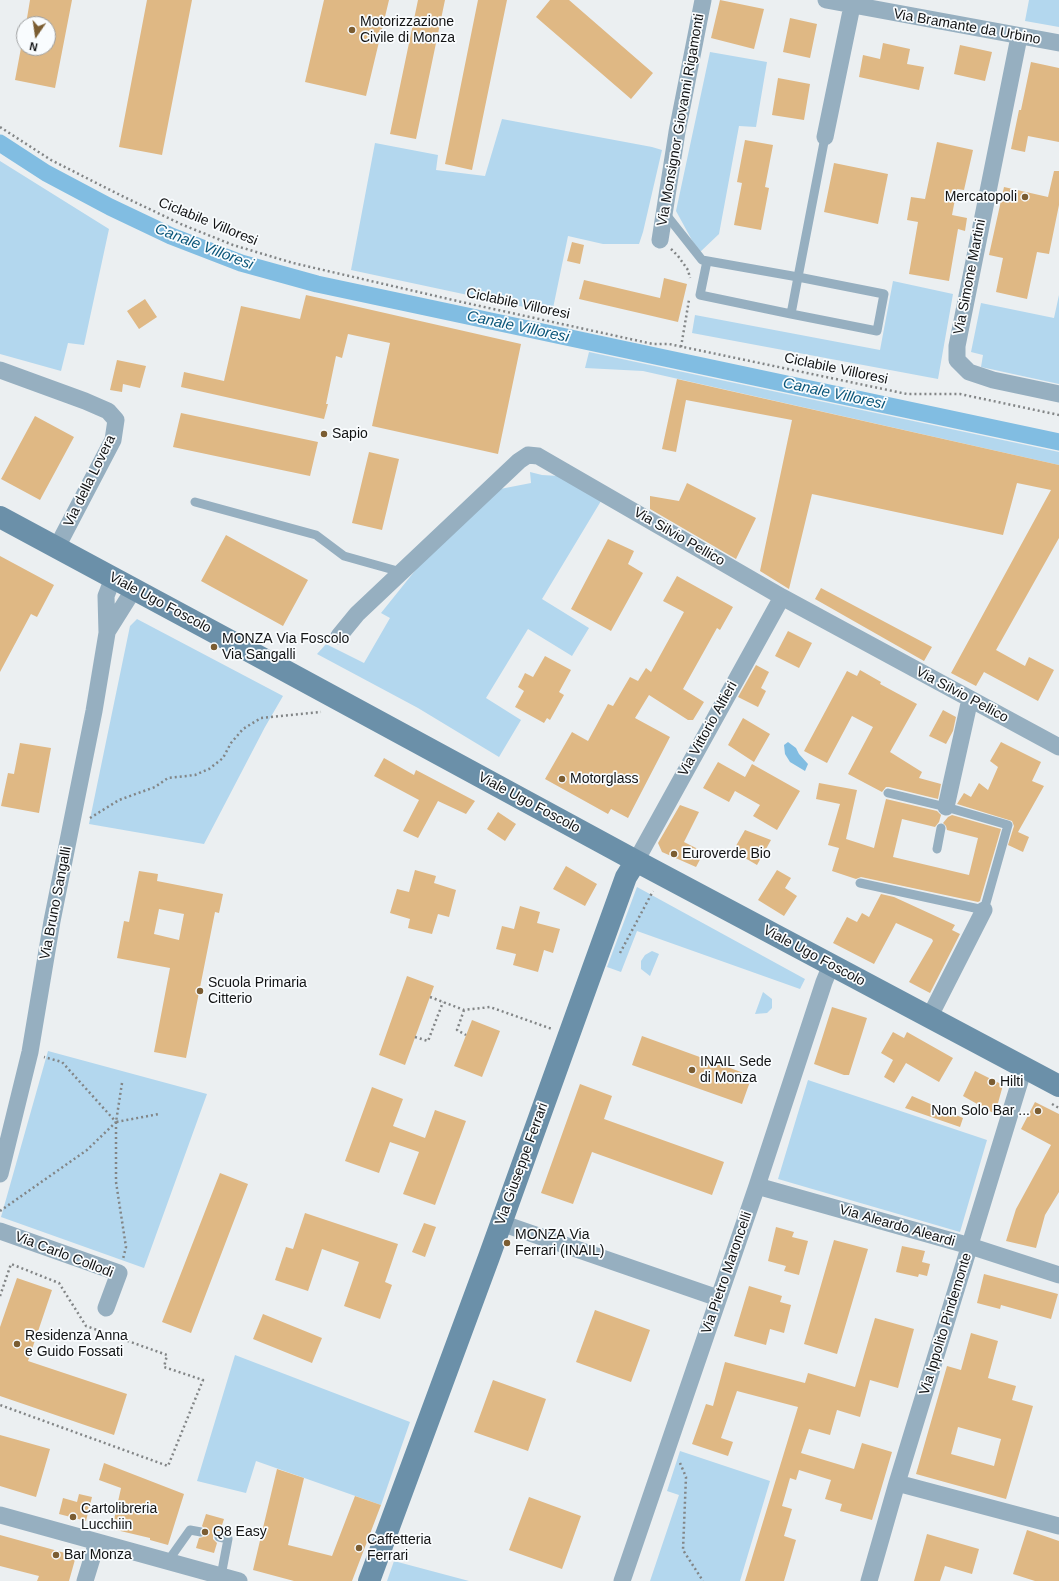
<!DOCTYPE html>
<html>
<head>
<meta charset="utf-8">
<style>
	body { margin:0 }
	#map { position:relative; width:1059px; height:1581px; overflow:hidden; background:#ebeff1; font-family:Arial,sans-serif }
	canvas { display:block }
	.north { position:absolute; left:16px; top:16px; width:40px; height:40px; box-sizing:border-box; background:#f9fcfe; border:1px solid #9d9fa0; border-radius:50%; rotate:193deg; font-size:11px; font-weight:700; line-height:16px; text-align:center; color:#121314 }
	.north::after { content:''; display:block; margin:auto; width:14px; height:18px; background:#7b5d32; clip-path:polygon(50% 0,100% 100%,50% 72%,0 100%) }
</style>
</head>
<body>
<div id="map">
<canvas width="1059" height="1581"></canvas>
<div class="north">N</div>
</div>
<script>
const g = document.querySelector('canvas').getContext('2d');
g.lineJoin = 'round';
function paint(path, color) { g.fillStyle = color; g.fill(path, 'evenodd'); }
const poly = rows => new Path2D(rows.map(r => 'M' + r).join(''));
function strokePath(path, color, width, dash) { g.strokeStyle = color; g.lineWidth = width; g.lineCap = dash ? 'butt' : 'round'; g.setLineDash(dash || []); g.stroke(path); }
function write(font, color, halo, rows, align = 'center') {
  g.font = font + ' Arial,sans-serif'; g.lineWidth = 3.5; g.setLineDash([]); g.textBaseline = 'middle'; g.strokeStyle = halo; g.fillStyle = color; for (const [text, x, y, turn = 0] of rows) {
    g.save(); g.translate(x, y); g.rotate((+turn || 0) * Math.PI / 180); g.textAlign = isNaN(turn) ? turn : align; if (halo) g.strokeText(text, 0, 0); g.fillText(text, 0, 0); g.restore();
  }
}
paint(poly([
	[1029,0,1059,0,1059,27,1025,21],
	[710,52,767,62,756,127,739,126,719,234,699,253,676,211],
	[502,119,652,147,662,150,643,232,639,244,603,244,568,236,552,313,351,270,375,143,438,155,436,170,485,176],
	[0,161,109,229,84,345,68,343,61,371,0,354],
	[893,281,953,294,938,379,692,333,695,315,880,350],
	[1059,295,1059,384,981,367,983,355,971,352,981,303,1054,318],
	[589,352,1059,452,1059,465,643,371,585,368],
	[530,472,542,475,559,476,601,501,542,599,589,628,572,656,528,629,486,698,521,720,499,757,418,708,317,654,326,644,364,663,390,618,381,613,422,562,495,490,531,483],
	[137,619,283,696,265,727,204,844,89,824,130,626],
	[637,887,805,979,800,989,637,931,621,972,607,967],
	[652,951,659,954,650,976,641,969,641,961,645,955],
	[763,992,772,999,772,1008,767,1013,755,1014],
	[48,1051,207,1094,144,1268,1,1217],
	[808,1080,987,1140,960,1232,778,1179],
	[235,1355,410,1422,381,1505,256,1461,246,1493,197,1481],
	[680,1451,770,1481,740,1581,650,1581,679,1495,667,1491],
	[394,1561,469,1581,387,1581]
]), '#b3d7ee');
paint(poly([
	[788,742,796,748,799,754,808,764,805,771,790,762,785,754,784,745]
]), '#81bde2');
strokePath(poly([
	[0,143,46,173,110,207,171,236,241,263,317,284,1059,442]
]), '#81bde2', 17);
paint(poly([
	[30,0,72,0,55,88,15,80,21,48,48,48,48,24,26,24],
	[147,0,192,0,162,155,119,147],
	[324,0,389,0,366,96,305,82],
	[418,0,445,0,416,139,390,134],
	[478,0,507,0,472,170,445,164],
	[550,0,569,0,653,73,631,99,536,17],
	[720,0,764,9,754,49,711,38],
	[790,18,817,24,810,58,783,52],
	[883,43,910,49,907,64,924,67,919,90,859,77,863,55,880,59],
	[960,45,992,52,985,81,954,74],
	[1031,62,1059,68,1059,142,1028,136,1025,152,1011,149,1019,110,1021,110],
	[778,78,810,84,804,120,772,115],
	[745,140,773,145,765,187,769,188,761,230,734,225,742,183,737,182],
	[937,142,973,150,964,190,957,189,952,215,967,218,965,231,958,229,949,281,909,274,918,222,907,220,911,197,925,199],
	[834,163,888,174,878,224,824,212],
	[1054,171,1059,171,1059,205,1049,254,1037,252,1027,299,996,292,1003,258,989,255,1004,187,1048,197],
	[572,242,584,245,580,264,567,261],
	[664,278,687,284,678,322,579,299,584,280,660,298],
	[306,295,521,344,498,454,372,426,390,343,348,334,342,358,336,356,326,404,328,404,324,419,181,387,184,372,224,381,241,306,300,319],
	[145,299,157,317,139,329,127,311],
	[117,360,146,366,140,388,123,384,122,392,110,390],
	[677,379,1059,465,1059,538,996,650,1025,666,1029,657,1054,670,1038,701,984,672,976,686,951,673,1051,490,1017,483,1003,535,812,494,789,589,760,571,792,420,686,400,676,452,662,449],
	[181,413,318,442,310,476,173,447],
	[35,416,74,437,40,500,1,479],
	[369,452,399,459,382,530,352,523],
	[687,483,756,518,736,559,650,509,650,496,679,501],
	[226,535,308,580,283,626,201,581],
	[608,539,634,551,628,564,643,573,611,631,571,609],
	[0,556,54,585,37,617,31,614,0,672],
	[677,576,733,607,720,630,717,628,683,689,704,702,693,720,688,720,649,695,635,718,670,737,628,818,611,809,608,814,545,779,572,732,588,741,608,704,613,706,630,677,638,681,646,668,651,672,684,612,663,601],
	[821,588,932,647,924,661,815,599],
	[788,631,812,643,799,668,775,656],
	[545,656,571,670,559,692,564,695,550,720,547,718,544,723,515,707,524,691,518,687,525,673,533,677],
	[756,665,769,672,761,688,766,691,758,707,738,697],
	[860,670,881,682,880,684,917,704,890,752,922,772,919,778,941,784,938,799,889,787,886,787,882,792,848,774,873,727,852,716,827,763,804,751,847,671,857,676],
	[943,710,956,717,953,731,946,744,929,736],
	[743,718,770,734,754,762,728,745],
	[1001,742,1041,762,1032,781,1044,786,1018,832,1029,837,1023,852,1008,845,1014,826,1012,821,957,804,964,793,971,797,979,783,988,790,998,767,990,761],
	[20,743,51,748,39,813,1,806,8,773,14,774],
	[384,758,414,775,416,770,475,801,466,814,438,801,418,838,403,831,419,800,374,776],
	[718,762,745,777,752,764,800,791,777,830,753,816,760,805,735,791,729,802,703,788],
	[819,783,857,790,846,839,874,848,886,799,937,811,941,815,939,822,935,827,902,819,893,857,969,875,978,838,947,830,946,826,943,823,948,817,952,815,1001,829,980,901,978,902,861,877,856,879,832,871,839,848,828,845,840,804,816,799],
	[680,805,699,812,684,842,704,852,696,867,662,852,658,843],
	[498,812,516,824,505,841,487,829],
	[745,830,771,840,757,865,733,851],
	[566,866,597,884,585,906,553,889],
	[415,870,436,876,434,883,456,890,449,917,438,914,432,934,408,928,410,919,390,913,397,889,409,892],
	[777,870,791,878,785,888,797,896,784,916,758,900],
	[139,871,158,874,157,881,223,894,219,913,215,912,186,1058,154,1052,170,968,117,958,124,921,129,922],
	[159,909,184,914,179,940,154,934],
	[881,894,894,897,955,925,952,930,960,934,930,993,909,982,933,941,932,939,896,923,874,964,833,943,847,917,857,922,862,913,869,917],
	[520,906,540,912,537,923,560,929,553,953,544,950,538,972,513,965,516,954,496,949,502,926,514,929],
	[407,976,434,986,405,1065,379,1055],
	[832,1007,867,1018,849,1075,844,1075,814,1064],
	[472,1020,500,1031,482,1077,454,1066],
	[893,1032,904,1038,907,1032,953,1058,939,1082,906,1063,894,1083,884,1077,893,1060,881,1053],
	[642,1036,752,1076,742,1104,632,1065],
	[975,1071,1003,1085,995,1114,963,1096],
	[580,1084,612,1096,604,1119,724,1162,712,1195,592,1152,573,1204,541,1193],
	[372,1087,403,1099,393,1126,425,1138,435,1110,466,1121,435,1205,403,1194,419,1152,390,1142,379,1173,345,1161],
	[912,1096,963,1118,960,1127,905,1108],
	[1035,1102,1059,1114,1059,1192,1045,1215,1036,1248,1006,1241,1016,1209,1051,1145,1021,1129],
	[220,1173,248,1184,191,1333,162,1322],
	[305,1213,398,1244,385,1282,392,1285,380,1319,344,1306,359,1262,322,1249,308,1291,275,1280,286,1247,293,1249],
	[424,1223,436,1227,425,1257,412,1252],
	[776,1227,794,1232,792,1237,808,1241,799,1275,784,1271,786,1266,768,1261],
	[834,1240,868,1249,837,1354,804,1344],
	[902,1246,925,1251,922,1262,930,1264,927,1276,919,1274,918,1277,896,1272],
	[984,1274,1058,1294,1051,1319,1001,1305,1000,1309,977,1303],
	[17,1278,52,1290,28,1361,127,1394,114,1435,0,1396,0,1327],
	[749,1286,782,1296,780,1302,791,1305,784,1333,770,1329,766,1345,734,1336],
	[595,1310,650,1330,631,1382,576,1362],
	[263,1314,322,1338,312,1363,253,1339],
	[875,1318,914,1329,898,1388,870,1380,860,1417,837,1410,830,1435,809,1429,801,1453,854,1469,862,1443,892,1452,872,1520,840,1511,842,1504,825,1499,831,1480,799,1470,796,1480,790,1478,782,1506,792,1509,784,1536,796,1540,784,1581,745,1581,798,1407,737,1391,721,1438,733,1442,728,1456,692,1444,706,1404,713,1406,725,1362,805,1383,808,1373,855,1387],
	[971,1333,998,1341,988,1378,1016,1386,1012,1400,1033,1406,1006,1499,916,1474,947,1366,961,1370],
	[958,1427,1001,1439,994,1466,951,1454],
	[493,1380,546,1399,528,1451,474,1432],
	[0,1435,50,1449,36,1497,0,1486],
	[104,1463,184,1494,168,1545,150,1540,150,1538,112,1529,121,1488,99,1480],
	[277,1469,304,1478,288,1545,332,1556,355,1496,381,1505,352,1581,294,1581,253,1570],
	[79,1494,92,1497,86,1521,59,1514,63,1498,77,1502],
	[529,1497,581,1516,562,1569,509,1550],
	[206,1514,224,1519,220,1531,217,1531,213,1535,213,1539,217,1543,214,1553,196,1548,199,1538,203,1537,207,1533,206,1530,202,1526],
	[1027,1530,1059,1541,1059,1581,1035,1581,1013,1574],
	[927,1534,979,1549,972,1574,945,1566,940,1581,914,1581],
	[0,1535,76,1556,69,1581,37,1581,39,1576,0,1566]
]), '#dfb884');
strokePath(poly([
	[0,127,51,160,122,196,183,225,233,245,293,263,466,303,653,344,669,344,907,394,960,394,1059,415],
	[671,249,678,256,688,270,690,278],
	[681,347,689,300],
	[90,818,119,800,155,787,168,778,195,775,209,769,223,758,231,743,243,729,261,718,321,712],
	[620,953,653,891],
	[430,997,464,1010,490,1007,552,1029],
	[464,1010,457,1030,466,1035],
	[415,1037,428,1041,443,1002],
	[122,1083,116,1122,159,1114],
	[1052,1104,1059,1108],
	[116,1122,116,1182,126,1247,123,1259],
	[0,1211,87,1150,116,1122,62,1062,44,1057],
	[0,1296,11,1264,59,1283,86,1326,167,1355,164,1367,203,1380,168,1466,0,1405],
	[680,1463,686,1477,683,1550,703,1581]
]), '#828586', 2.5, [2, 3]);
strokePath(poly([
	[664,212,702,260,798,277,884,294,877,331,791,314,798,277,825,137],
	[707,261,700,295,791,314],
	[195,502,316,535,344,556,401,572],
	[937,849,941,828],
	[860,883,984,910,1008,825,946,807,888,793],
	[219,1537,228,1539,221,1576],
	[168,1561,190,1530,201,1532]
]), '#96afc0', 9);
strokePath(poly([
	[826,0,1059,43],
	[1019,37,957,346,957,360,969,372,993,380,1059,394],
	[825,137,852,6],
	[660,240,677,132,703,0],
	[0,370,85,401,108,411,116,420,113,440,57,547],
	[107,632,134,589],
	[339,636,357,614,519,461,528,455,538,456,782,597,1059,747],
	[946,807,970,699],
	[636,861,782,597],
	[929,1018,984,910],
	[0,1174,30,1052,52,921,94,711,107,633,106,596,113,578],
	[757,1186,970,1246,1059,1275],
	[501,1223,718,1298],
	[0,1231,119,1273,106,1308],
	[897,1483,1059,1526],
	[0,1515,239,1581],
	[85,1581,97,1542],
	[622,1581,757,1186,824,982,831,965],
	[869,1581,897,1483,1024,1068]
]), '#96afc0', 17);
strokePath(poly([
	[0,517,247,650,636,861,1059,1086],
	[369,1581,489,1257,592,971,626,877,636,861]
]), '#6b90a9', 22);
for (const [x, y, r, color] of [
	[352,30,4,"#7b5d32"],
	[1025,197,4,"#7b5d32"],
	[324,434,4,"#7b5d32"],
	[214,647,4,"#7b5d32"],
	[562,779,4,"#7b5d32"],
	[674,854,4,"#7b5d32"],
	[200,991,4,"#7b5d32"],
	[692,1070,4,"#7b5d32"],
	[992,1082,4,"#7b5d32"],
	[1038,1111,4,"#7b5d32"],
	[507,1243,4,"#7b5d32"],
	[17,1344,4,"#7b5d32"],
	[73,1517,4,"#7b5d32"],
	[205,1532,4,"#7b5d32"],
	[359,1548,4,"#7b5d32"],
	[56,1555,4,"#7b5d32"]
]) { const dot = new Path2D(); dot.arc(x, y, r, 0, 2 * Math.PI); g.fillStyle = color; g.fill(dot); strokePath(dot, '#f9fcfe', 1.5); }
write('14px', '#121314', '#f9fcfe', [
	["Motorizzazione",360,22],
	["Civile di Monza",360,38],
	["Mercatopoli",1017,197,"right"],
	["Sapio",332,434],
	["MONZA Via Foscolo",222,639],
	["Via Sangalli",222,655],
	["Motorglass",570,779],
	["Euroverde Bio",682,854],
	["Scuola Primaria",208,983],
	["Citterio",208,999],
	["INAIL Sede",700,1062],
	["di Monza",700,1078],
	["Hilti",1000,1082],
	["Non Solo Bar ...",1030,1111,"right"],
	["MONZA Via",515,1235],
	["Ferrari (INAIL)",515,1251],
	["Residenza Anna",25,1336],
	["e Guido Fossati",25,1352],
	["Cartolibreria",81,1509],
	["Lucchiin",81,1525],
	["Q8 Easy",213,1532],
	["Caffetteria",367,1540],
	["Ferrari",367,1556],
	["Bar Monza",64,1555]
], 'left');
write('14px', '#121314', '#f9fcfe', [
	["Via Bramante da Urbino",967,27,10],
	["Via Monsignor Giovanni Rigamonti",681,120,-80],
	["Ciclabile Villoresi",208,222,22],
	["Via Simone Martini",970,277,-79],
	["Ciclabile Villoresi",518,304,12],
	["Ciclabile Villoresi",836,369,12],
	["Via della Lovera",90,481,-64],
	["Via Silvio Pellico",679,537,30],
	["Viale Ugo Foscolo",160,603,28],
	["Via Silvio Pellico",962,695,28],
	["Via Vittorio Alfieri",708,729,-61],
	["Viale Ugo Foscolo",529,803,28],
	["Via Bruno Sangalli",56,903,-79],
	["Viale Ugo Foscolo",814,956,28],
	["Via Giuseppe Ferrari",522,1164,-70],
	["Via Aleardo Aleardi",897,1226,16],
	["Via Carlo Collodi",64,1255,21],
	["Via Pietro Maroncelli",727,1273,-71],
	["Via Ippolito Pindemonte",946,1324,-73]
]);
write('italic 15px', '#0a567a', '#f9fcfe', [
	["Canale Villoresi",204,247,21],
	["Canale Villoresi",518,327,12],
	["Canale Villoresi",834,394,12]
]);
</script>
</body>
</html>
